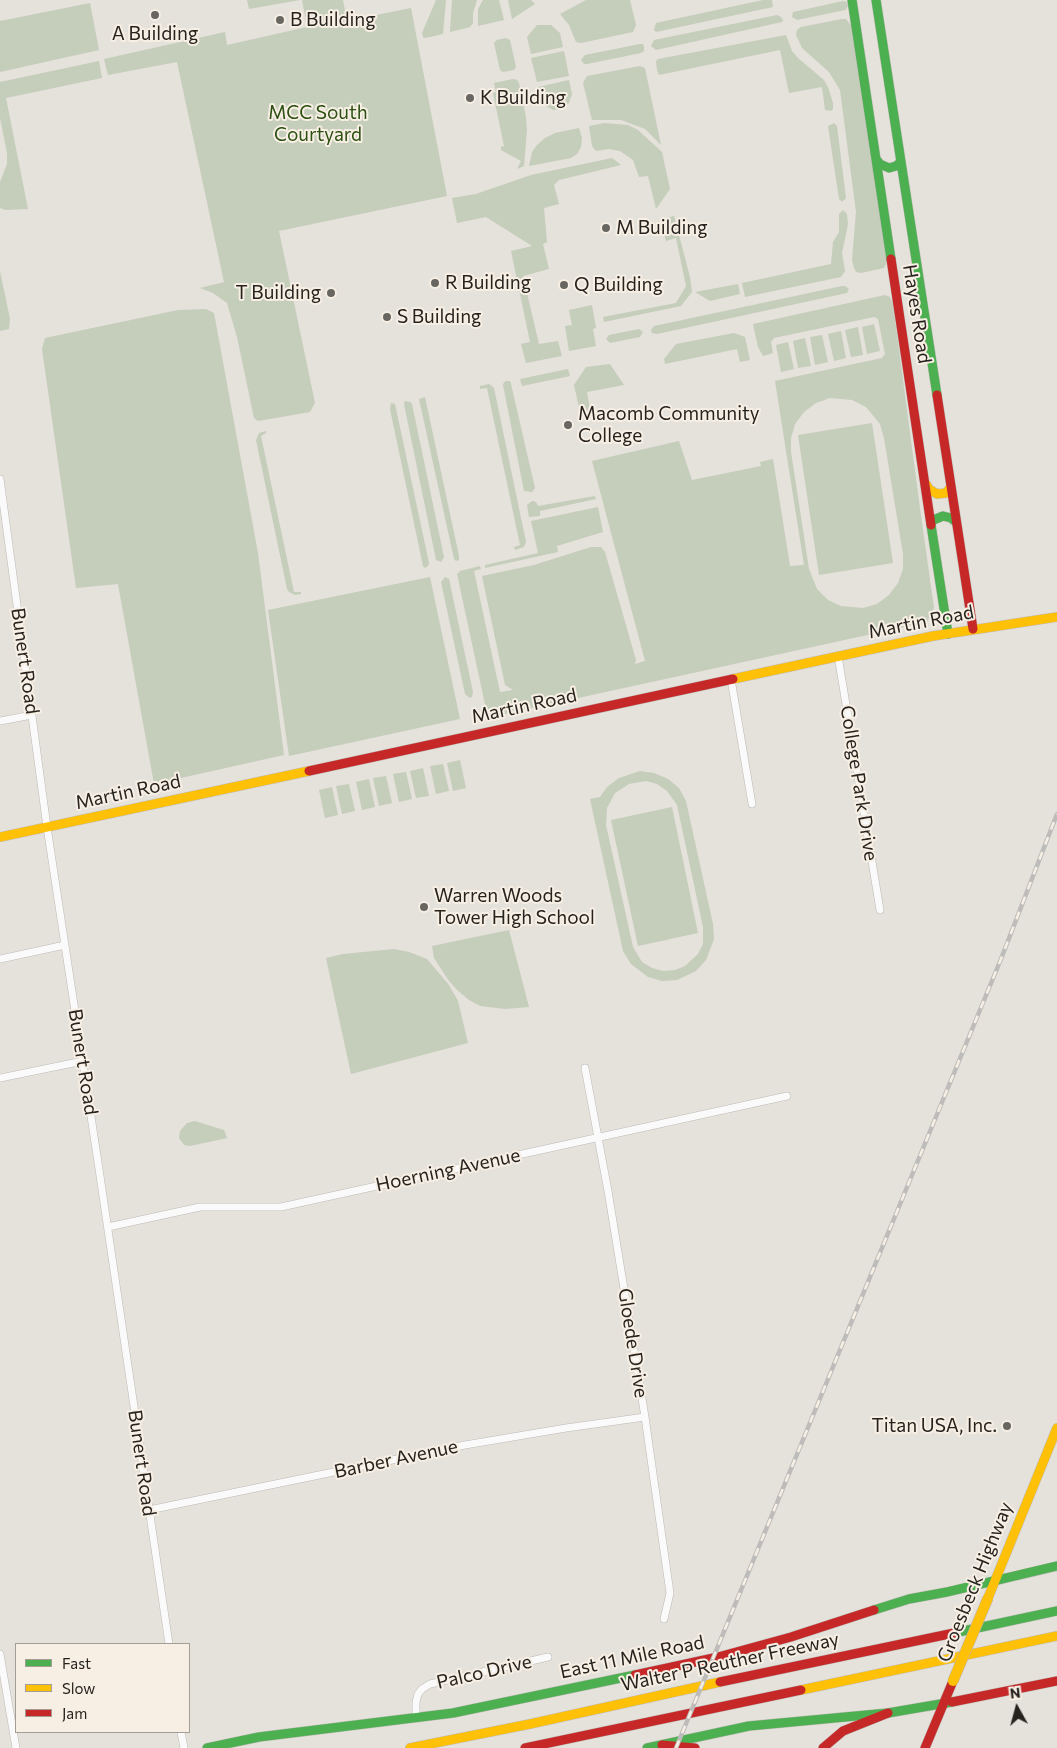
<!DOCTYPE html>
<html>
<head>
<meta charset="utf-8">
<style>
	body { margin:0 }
	#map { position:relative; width:1057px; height:1748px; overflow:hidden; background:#e5e1db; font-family:Commissioner,sans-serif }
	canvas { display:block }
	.legend { position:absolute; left:15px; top:1643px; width:175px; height:90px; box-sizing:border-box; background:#f7efe4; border:1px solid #a39d95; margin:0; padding:6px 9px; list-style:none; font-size:15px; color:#26231f }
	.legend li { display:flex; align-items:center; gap:10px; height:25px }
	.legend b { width:25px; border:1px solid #a39d95 }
	.north { position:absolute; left:992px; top:1683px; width:50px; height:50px; -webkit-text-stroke:4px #f7efe4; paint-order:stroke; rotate:353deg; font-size:14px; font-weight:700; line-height:20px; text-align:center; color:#26231f }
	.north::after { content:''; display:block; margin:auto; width:18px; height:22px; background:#26231f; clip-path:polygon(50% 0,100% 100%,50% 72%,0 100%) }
</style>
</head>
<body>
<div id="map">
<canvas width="1057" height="1748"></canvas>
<ul class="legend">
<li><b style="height:6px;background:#4caf50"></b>Fast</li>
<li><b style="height:6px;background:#ffc107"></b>Slow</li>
<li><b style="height:6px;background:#c62828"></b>Jam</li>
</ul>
<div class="north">N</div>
</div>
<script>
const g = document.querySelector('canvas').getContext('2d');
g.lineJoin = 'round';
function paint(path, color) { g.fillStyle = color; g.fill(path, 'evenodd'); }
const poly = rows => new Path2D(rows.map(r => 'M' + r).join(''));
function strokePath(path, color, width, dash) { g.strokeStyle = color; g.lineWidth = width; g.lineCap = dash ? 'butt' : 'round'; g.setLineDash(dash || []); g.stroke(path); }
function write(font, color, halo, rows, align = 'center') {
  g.font = font + ' Commissioner,sans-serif'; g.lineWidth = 4; g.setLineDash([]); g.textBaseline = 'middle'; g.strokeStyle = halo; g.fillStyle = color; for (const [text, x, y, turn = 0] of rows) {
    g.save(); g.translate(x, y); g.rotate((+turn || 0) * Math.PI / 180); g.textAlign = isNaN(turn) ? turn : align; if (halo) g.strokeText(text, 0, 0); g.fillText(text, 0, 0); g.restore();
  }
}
paint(poly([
	[247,0,300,0,249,9],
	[302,0,343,0,347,21,411,8,447,196,279,231,315,403,310,412,258,421,254,418,237,337,227,303,213,293,200,288,224,282,177,62,108,75,104,59,225,32,227,45,307,27],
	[436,0,446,0,443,34,425,38,423,37,422,33],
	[452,0,477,0,473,13,473,23,470,27,450,32],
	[483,0,499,0,504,20,478,26,478,9],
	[508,0,531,0,535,4,512,19],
	[586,0,630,0,636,25,633,32,581,43,576,42,569,25,560,14],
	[763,0,772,0,773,7,656,32,654,30,656,23],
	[843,1,847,2,848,5,847,8,845,10,797,20,792,17,793,12],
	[90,3,99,50,0,72,0,21],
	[777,15,781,17,783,20,782,22,656,50,651,46,654,40],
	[842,19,846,19,851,25,887,262,884,268,861,273,856,272,854,268,852,260,856,212,840,90,829,72,802,48,796,35,797,30,801,27],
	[537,25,551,25,560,33,563,47,531,54,527,37],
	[786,35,792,51,798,58,824,80,828,87,833,103,833,109,831,111,825,110,822,87,789,93,780,50,659,75,657,70,656,61,658,59],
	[506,38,510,40,516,67,514,70,503,72,500,70,494,43,497,40],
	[640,44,643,44,644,47,644,51,641,53,587,64,584,64,581,60,585,55],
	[564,51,569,76,537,82,531,58],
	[99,61,102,78,6,98,28,209,6,210,0,208,0,182,7,164,7,153,0,118,0,82],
	[640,66,645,68,661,145,645,129,621,120,592,120,583,83,587,76],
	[513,79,517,80,519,83,526,117,527,130,524,166,517,169,521,161,501,150,501,147,504,146,493,93,496,92,494,83],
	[569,80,572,94,569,103,562,109,553,110,544,105,541,100,538,87],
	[604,123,628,125,638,130,662,152,670,189,656,209,648,176,639,177,633,160,620,151,609,149,596,151,592,146,589,126],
	[834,123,837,126,846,198,842,202,839,199,828,126],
	[579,128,582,138,581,147,577,154,571,158,529,166,532,152,537,145,545,138,555,133],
	[612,158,621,165,559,180,554,185,559,204,544,208,547,242,543,244,549,269,523,276,539,344,558,341,562,356,526,363,521,344,530,342,511,251,532,246,486,217,457,223,452,198,476,194,531,175],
	[843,210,847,214,848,224,842,253,845,271,841,277,745,297,742,283,831,264,833,242,839,232,839,214],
	[674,216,690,277,692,292,681,306,604,322,603,317,676,303,686,286,676,238,666,241,661,219],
	[0,271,10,319,9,329,0,331],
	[738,284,740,294,710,301,695,292],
	[842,286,845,286,849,289,847,293,657,334,652,333,651,330,654,326],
	[885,295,890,297,893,304,919,501,934,608,927,622,491,717,486,709,457,574,460,571,480,566,481,569,474,571,500,692,513,690,505,685,482,576,534,565,591,547,601,547,605,552,636,660,635,664,645,661,592,461,679,441,692,480,761,466,760,462,773,459,790,566,804,565,775,381,882,358,885,354,878,319,874,317,774,338,771,342,773,353,763,356,758,347,753,324],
	[830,398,852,400,866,407,880,424,884,438,903,554,903,569,898,583,889,595,877,604,863,608,841,606,828,600,817,589,809,569,791,452,791,438,795,424,804,412,816,403],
	[592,305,596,328,593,329,596,346,569,351,565,326,572,325,569,310],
	[206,309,214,313,258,553,284,755,154,784,118,584,76,588,42,349,45,338,178,310],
	[874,324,880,351,867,354,862,327],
	[858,327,863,355,851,357,845,330],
	[639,329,643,332,640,337,610,343,606,339,609,335],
	[841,331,846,358,834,361,828,334],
	[734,333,745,337,750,360,740,362,737,349,665,364,664,359,676,344],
	[822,335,828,362,815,365,810,337],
	[805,338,811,366,798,368,793,341],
	[788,342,794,369,781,372,776,345],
	[610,364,624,385,587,392,591,414,581,416,574,385,586,367],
	[568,369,570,376,522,386,520,379],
	[507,381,510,381,511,384,535,488,532,492,524,491,503,385,504,382],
	[489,384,494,388,526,542,524,547,515,550,514,547,520,545,487,388,480,389,480,386],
	[425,397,459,556,459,560,456,561,454,559,419,399],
	[405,401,410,402,412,404,444,557,441,562,436,560,404,404],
	[391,403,395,404,429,563,428,566,425,568,423,566,390,409],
	[872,423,893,563,819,575,798,435],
	[266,431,266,433,261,436,294,592,301,592,301,594,295,595,289,592,287,589,256,440,259,433],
	[595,496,596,499,540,511,540,516,529,517,527,505,532,501,536,502,538,506],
	[598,507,603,532,557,546,558,552,485,568,485,565,538,553,531,521],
	[430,577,460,719,289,756,268,610],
	[445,577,449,579,473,692,472,697,470,698,465,694,441,582],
	[460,760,466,788,453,791,447,763],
	[443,764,449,791,436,794,430,766],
	[423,768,429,796,416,798,410,771],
	[640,771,654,773,668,779,679,788,686,801,713,924,714,939,706,960,696,971,677,980,662,981,648,977,631,964,623,951,590,799,600,797,607,787,619,778],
	[646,781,657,784,667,791,677,805,703,927,703,944,698,954,685,966,675,970,663,971,652,968,642,962,633,947,606,825,607,808,615,793,629,784],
	[406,772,412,799,399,802,393,774],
	[386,776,392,803,379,806,373,778],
	[369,779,375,807,362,810,356,782],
	[349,784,355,811,342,814,336,786],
	[332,787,338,815,325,818,319,790],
	[672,807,698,933,638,946,611,820],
	[509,930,529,1007,505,1009,480,1006,469,1000,457,990,449,981,434,958,432,946],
	[394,949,409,952,427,959,449,985,458,1001,468,1043,351,1074,326,958,343,954],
	[195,1121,224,1130,227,1138,190,1146,184,1145,179,1138,180,1131,187,1123]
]), '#c5cdbb');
const street = poly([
	[0,479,47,827,99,1169,169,1644],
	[838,656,880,910],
	[731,679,752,804],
	[0,721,32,715],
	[0,959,65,945],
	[585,1068,608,1191,645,1417,663,1544,670,1593,664,1619],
	[0,1078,83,1061],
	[108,1227,200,1207,281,1207,787,1096],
	[149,1510,465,1445,566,1428,645,1417],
	[0,1654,16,1748],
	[416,1718,416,1702,418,1694,422,1689,430,1684,548,1657],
	[181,1732,184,1748]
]);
const fast = poly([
	[852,0,891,259],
	[876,0,937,395],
	[876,159,880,164,889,168,896,166,901,162],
	[931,521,943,516,951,518,956,522],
	[931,525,948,634],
	[874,1610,909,1599,947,1592,1057,1566],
	[954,1633,1057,1611],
	[207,1748,259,1737,453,1713,635,1675],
	[647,1748,749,1726,888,1713,952,1702]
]);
const slow = poly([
	[926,484,929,489,937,494,946,493,950,488],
	[733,679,933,636,1057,617],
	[0,837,309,771],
	[988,1598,1057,1428],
	[801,1690,1057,1636],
	[410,1748,530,1724,720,1682]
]);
const jam = poly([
	[891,259,931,525],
	[937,395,973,629],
	[309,771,733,679],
	[635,1675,718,1657,791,1637,874,1610],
	[720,1682,954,1633],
	[952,1702,1057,1681],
	[662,1745,695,1748],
	[525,1748,801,1690],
	[823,1748,843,1731,888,1713],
	[925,1748,953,1681]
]);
strokePath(street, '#bdbab6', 8);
strokePath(fast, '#bdbab6', 10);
strokePath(slow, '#bdbab6', 10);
strokePath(jam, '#bdbab6', 10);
strokePath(street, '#fbfafa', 7);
strokePath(fast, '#4caf50', 9);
strokePath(slow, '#ffc107', 9);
strokePath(jam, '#c62828', 9);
const rail = poly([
	[676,1748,1001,959,1057,814]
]);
strokePath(rail, '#bdbcba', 4.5);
strokePath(rail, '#f7efe4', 2.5, [8]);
const slowBridge = poly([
	[953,1681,988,1598]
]);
strokePath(slowBridge, '#bbb0ac', 11, []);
strokePath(slowBridge, '#ffc107', 10);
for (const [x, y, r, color] of [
	[155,15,5,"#696661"],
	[280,20,5,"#696661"],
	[470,98,5,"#696661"],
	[606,228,5,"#696661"],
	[435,283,5,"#696661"],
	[564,285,5,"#696661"],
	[331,293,5,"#696661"],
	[387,317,5,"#696661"],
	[568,425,5,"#696661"],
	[424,907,5,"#696661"],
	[1007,1426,5,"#696661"]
]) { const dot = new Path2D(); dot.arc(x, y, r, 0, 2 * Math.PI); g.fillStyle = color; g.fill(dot); strokePath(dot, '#f7efe4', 2); }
write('19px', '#26231f', '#f7efe4', [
	["B Building",290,20],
	["A Building",155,34,"center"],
	["K Building",480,98],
	["M Building",616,228],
	["R Building",445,283],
	["Q Building",574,285],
	["T Building",321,293,"right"],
	["S Building",397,317],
	["Macomb Community",578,414],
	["College",578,436],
	["Warren Woods",434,896],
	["Tower High School",434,918],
	["Titan USA, Inc.",997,1426,"right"]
], 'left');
write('19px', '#2c4f12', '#f7efe4', [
	["MCC South",318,113],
	["Courtyard",318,135]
]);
write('19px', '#26231f', '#f7efe4', [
	["Hayes Road",917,314,81],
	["Martin Road",921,622,-11],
	["Bunert Road",25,661,82],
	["Martin Road",524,706,-12],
	["College Park Drive",859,783,81],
	["Martin Road",128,792,-12],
	["Bunert Road",83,1062,81],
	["Hoerning Avenue",448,1170,-12],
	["Gloede Drive",633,1343,81],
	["Barber Avenue",396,1459,-12],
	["Bunert Road",142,1463,82],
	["Groesbeck Highway",975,1582,-68],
	["East 11 Mile Road",632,1657,-12],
	["Walter P Reuther Freeway",730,1662,-12],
	["Palco Drive",484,1672,-13]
]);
</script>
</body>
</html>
